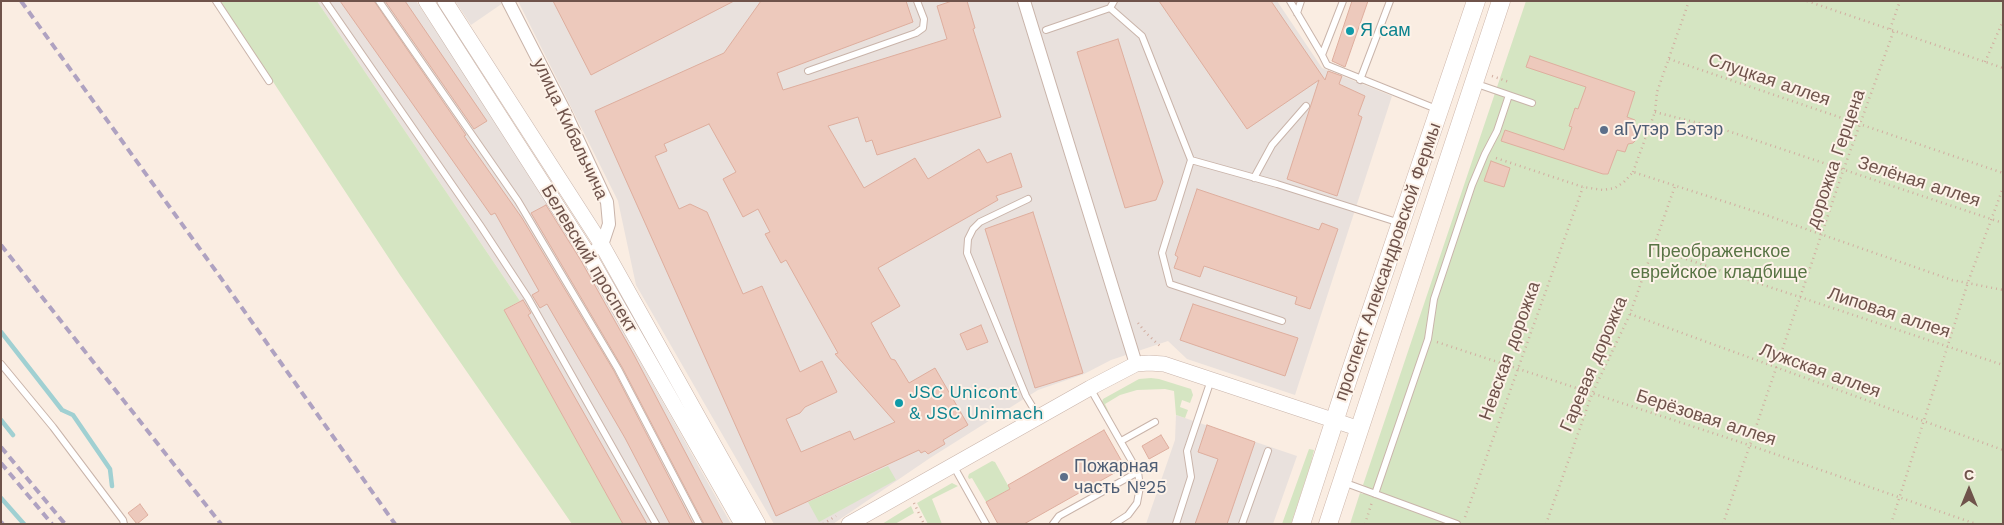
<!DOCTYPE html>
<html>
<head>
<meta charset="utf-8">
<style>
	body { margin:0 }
	#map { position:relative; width:2004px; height:525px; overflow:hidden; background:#faede2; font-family:"Work Sans",sans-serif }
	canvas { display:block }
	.frame { position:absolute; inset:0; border:2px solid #6f534b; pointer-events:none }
	.north { position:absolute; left:1944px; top:465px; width:50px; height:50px; -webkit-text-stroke:4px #fdf2e8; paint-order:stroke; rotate:0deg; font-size:14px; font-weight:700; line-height:20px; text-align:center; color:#6f534b }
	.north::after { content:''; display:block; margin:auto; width:18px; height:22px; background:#6f534b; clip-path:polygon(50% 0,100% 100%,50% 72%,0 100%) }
</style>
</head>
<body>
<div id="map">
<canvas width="2004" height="525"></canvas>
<div class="frame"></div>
<div class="north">С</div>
</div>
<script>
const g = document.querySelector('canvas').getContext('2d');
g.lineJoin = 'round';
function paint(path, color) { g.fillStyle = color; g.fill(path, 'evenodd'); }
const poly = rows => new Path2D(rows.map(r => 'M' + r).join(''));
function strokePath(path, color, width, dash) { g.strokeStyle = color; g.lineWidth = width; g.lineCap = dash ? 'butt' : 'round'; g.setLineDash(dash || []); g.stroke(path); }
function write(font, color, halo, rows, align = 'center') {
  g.font = font + ' "Work Sans",sans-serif'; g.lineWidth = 4; g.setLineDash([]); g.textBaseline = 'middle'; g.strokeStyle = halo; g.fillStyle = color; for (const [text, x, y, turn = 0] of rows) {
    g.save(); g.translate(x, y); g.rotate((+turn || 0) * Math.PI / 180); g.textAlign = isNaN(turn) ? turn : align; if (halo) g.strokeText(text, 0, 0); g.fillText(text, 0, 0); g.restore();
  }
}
paint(poly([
	[317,1,416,1,550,201,731,524,623,524,504,310,520,301],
	[455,1,502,1,503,3,471,25],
	[518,1,1277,1,1322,68,1392,96,1295,395,1187,359,1168,341,1111,360,1084,374,1038,390,930,458,833,524,774,524,636,285,618,201],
	[1176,415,1297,456,1273,524,1146,524,1175,440]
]), '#e9e1dd');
paint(poly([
	[220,1,317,1,520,301,504,310,623,524,572,524,400,275],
	[1526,1,2003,1,2003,524,1350,524,1360,493,1363,494,1365,486,1363,485],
	[1151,378,1159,379,1191,389,1193,395,1190,403,1182,400,1180,407,1188,410,1185,418,1176,415,1174,391,1165,389,1137,390,1120,395,1105,404,1113,421,1102,402,1103,399,1139,379],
	[1309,449,1314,450,1311,463,1291,524,1282,524],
	[992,461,995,462,1010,489,986,502,972,478,969,479,968,477,969,474],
	[888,466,896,480,819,522,808,502],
	[952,483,958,486,932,499,942,524,928,524,917,503],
	[911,506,914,513,895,524,882,524]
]), '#d5e5c2');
strokePath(poly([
	[1,332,62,410,73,415,110,469,112,486],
	[1,420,13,435],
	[1,498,24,524]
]), '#a0d0d2', 4.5);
const building = poly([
	[340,1,374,1,466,135,464,136,522,218,614,371,693,524,670,524,625,438,547,304,540,308,532,295,539,291,495,213,491,215,340,1],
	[385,1,405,1,487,121,474,129,385,1],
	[553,1,734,1,591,75,553,1],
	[761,1,906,1,913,22,777,73,783,90,947,39,937,6,952,1,967,1,975,28,973,29,1001,117,877,155,872,140,866,142,858,117,828,126,864,188,915,158,928,179,979,149,987,163,1011,153,1022,187,996,196,998,200,878,268,900,306,871,323,891,359,895,360,909,383,935,368,968,425,943,440,945,444,928,454,925,451,921,453,919,450,776,516,595,111,724,53,761,1],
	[709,124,736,172,723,179,743,217,758,209,770,232,765,234,781,263,786,260,838,353,835,354,895,422,854,440,850,431,801,452,786,419,800,413,805,407,837,392,822,361,800,372,762,286,743,294,707,212,690,204,679,209,655,156,667,151,664,144,709,124],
	[1159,1,1271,1,1325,80,1328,71,1342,76,1339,84,1365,96,1358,115,1362,117,1337,196,1287,179,1319,80,1247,129,1159,1],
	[1352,1,1368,1,1345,67,1332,61,1352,1],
	[1118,39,1163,182,1156,200,1125,208,1077,52,1118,39],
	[1530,56,1635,92,1627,117,1635,120,1633,129,1637,133,1637,139,1633,143,1628,144,1625,152,1617,150,1608,174,1603,174,1501,141,1505,130,1564,150,1572,127,1569,126,1575,108,1578,109,1586,87,1526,67,1530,56],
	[1491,161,1510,168,1504,187,1484,181,1491,161],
	[1197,189,1319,230,1322,223,1338,229,1310,309,1295,304,1297,297,1204,266,1200,277,1174,268,1178,257,1175,255,1197,189],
	[546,205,580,259,634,355,723,524,704,524,622,367,531,213,546,205],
	[1033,212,1083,373,1035,388,985,229,1033,212],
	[523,300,531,313,528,315,647,524,623,524,504,310,523,300],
	[1193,304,1298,338,1285,376,1180,340,1193,304],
	[981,325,988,342,967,350,960,334,981,325],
	[1207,425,1255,442,1227,524,1195,524,1218,459,1198,452,1207,425],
	[1104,430,1125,467,1024,524,998,524,986,502,1010,489,1008,485,1104,430],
	[1161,435,1169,448,1149,459,1142,446,1161,435],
	[140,504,148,515,137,524,128,513,140,504]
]);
paint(building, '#edc9bc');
strokePath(building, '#deae9e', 1);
const service = poly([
	[216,1,269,81],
	[325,1,480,225,528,298,656,524],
	[379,1,518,201,618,369,699,524],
	[1290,1,1322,55],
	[1343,1,1322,55,1327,65,1439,110],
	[1110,8,1114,1],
	[1297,13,1301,1],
	[1046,30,1110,8,1142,36,1191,160,1277,184,1400,223],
	[808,71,916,33,923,28,924,19,917,1],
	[1360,80,1390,1],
	[1474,83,1532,103],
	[1191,160,1162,253,1170,284,1282,321],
	[1254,178,1272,145,1306,106],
	[1028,199,980,222,973,229,968,239,967,253,1026,396,1038,416],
	[1,364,53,427,123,520,124,524],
	[1090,388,1138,472,1140,487,1137,503,1128,515,1114,524],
	[1121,441,1155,422],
	[953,465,986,524],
	[1343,482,1457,524],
	[1375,494,1428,339,1434,299,1472,185,1485,154,1497,131,1509,95],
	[1053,524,1059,516,1138,472],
	[1176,524,1191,477,1187,451,1211,380],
	[1242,524,1268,451]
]);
const minor = poly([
	[508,1,565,112,607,202,609,224,602,245,596,249],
	[1024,1,1136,364]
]);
const tertiary = poly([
	[426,1,588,254,742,524],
	[445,1,602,245,758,524],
	[849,524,1090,388,1136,364,1149,363,1164,364,1360,429]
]);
const secondary = poly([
	[1301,524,1348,379,1476,1],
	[1328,524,1501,1]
]);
strokePath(service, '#c9b4aa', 8);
strokePath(minor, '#c9b4aa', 14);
strokePath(tertiary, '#c9b4aa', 16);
strokePath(secondary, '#ceb6aa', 19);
strokePath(poly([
	[1807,1,2003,68],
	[1890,29,1900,1],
	[1669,59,2003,173],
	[1985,62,2003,21],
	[1492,76,1509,82,1509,84],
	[1655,112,1722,129,2003,223],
	[1496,158,1583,187,1603,190,1615,188,1624,182,1633,172,1763,214,1952,280,2003,290],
	[1633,172,1655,112,1657,92,1689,1],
	[1653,248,2003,365],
	[1630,314,2003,450],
	[1138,323,1146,333,1162,348],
	[1437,342,1749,445,1976,524],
	[914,503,924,524],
	[1465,517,1583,187],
	[823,524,836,516],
	[1365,524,1372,502],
	[1546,524,1592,394,1630,314,1675,186],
	[1723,524,1843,171,1894,30],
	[1891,524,1968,282,2003,188]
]), '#d1ada0', 2.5, [1, 4]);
strokePath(service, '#fff', 6);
strokePath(minor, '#fff', 12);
strokePath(tertiary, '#fff', 15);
strokePath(secondary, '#fff', 18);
strokePath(poly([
	[21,1,218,274,395,524],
	[1,245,221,524],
	[1,447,65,524],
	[1,463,52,524],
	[1,522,3,524]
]), '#afa2c1', 4, [8, 5]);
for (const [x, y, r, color] of [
	[1350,31,5,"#0f9aa8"],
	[1604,130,5,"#5c6f8a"],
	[899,403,5,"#0f9aa8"],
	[1064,477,5,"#5c6f8a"]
]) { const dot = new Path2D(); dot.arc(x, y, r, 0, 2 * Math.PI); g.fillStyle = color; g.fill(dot); strokePath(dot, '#fdf2e8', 2); }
write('18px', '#0d838f', '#fdf2e8', [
	["Я сам",1360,31],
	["JSC Unicont",909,393],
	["& JSC Unimach",909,414]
], 'left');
write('18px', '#6f534b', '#fdf2e8', [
	["Слуцкая аллея",1769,80,19],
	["улица Кибальчича",570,129,65],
	["дорожка Герцена",1836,159,-71],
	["Зелёная аллея",1919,182,18],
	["Белевский проспект",589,259,59],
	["проспект Александровской Фермы",1388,262,-71],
	["Липовая аллея",1889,313,18],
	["Невская дорожка",1510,351,-70],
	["Гаревая дорожка",1594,364,-67],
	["Лужская аллея",1820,371,20],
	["Берёзовая аллея",1706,418,18]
]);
write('18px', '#4e5e75', '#fdf2e8', [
	["аГутэр Бэтэр",1614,130],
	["Пожарная",1074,467],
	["часть №25",1074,488]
], 'left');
write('18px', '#587444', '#fdf2e8', [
	["Преображенское",1719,252],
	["еврейское кладбище",1719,273]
]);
</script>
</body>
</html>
